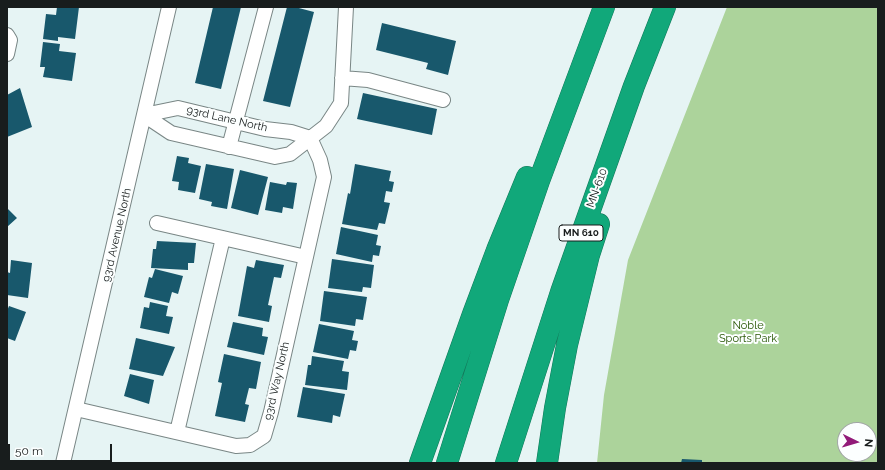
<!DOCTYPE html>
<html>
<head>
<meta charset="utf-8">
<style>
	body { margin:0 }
	#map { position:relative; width:885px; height:470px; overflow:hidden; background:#e6f4f4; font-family:Raleway,sans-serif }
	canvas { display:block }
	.frame { position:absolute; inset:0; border:8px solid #181d1d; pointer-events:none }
	.north { position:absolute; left:837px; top:422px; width:40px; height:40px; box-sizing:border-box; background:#fcffff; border:1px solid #a1a5a5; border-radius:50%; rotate:95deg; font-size:11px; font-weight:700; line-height:16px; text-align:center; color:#181d1d }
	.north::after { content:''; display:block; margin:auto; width:14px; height:18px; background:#921b79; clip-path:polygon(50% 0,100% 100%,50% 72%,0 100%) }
	.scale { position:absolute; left:8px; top:444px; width:104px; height:18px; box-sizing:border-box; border:2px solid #181d1d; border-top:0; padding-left:5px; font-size:12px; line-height:14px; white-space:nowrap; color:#181d1d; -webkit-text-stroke:3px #fcffff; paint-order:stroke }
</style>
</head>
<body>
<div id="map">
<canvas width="885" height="470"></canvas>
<div class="frame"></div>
<div class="north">N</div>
<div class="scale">50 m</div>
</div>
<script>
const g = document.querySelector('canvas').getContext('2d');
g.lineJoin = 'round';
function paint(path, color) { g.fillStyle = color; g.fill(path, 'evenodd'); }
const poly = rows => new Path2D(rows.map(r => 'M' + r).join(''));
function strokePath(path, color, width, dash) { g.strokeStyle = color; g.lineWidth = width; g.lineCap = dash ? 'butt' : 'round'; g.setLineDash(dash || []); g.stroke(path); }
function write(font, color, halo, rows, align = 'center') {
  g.font = font + ' Raleway,sans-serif'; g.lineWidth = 4; g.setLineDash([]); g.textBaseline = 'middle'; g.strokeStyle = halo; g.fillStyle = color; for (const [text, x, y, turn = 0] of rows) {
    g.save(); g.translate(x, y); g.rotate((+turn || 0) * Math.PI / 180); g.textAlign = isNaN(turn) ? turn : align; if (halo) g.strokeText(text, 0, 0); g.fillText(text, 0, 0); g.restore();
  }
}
paint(poly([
	[727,7,878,7,878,463,597,463,604,395,628,260],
	[845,430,869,430,869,454,845,454]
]), '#acd39b');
paint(poly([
	[57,7,79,7,75,39,58,37,58,41,43,39,46,14,56,15],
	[213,7,241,7,221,89,195,83],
	[287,7,295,7,314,12,290,107,263,101],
	[382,23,456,41,448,75,426,69,428,63,376,50],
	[43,42,60,44,59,51,76,53,72,81,43,77,45,67,40,67],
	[20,88,32,127,7,137,7,95],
	[363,93,437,109,432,135,357,119],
	[177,156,189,158,188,163,201,166,195,193,178,190,179,182,172,181],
	[206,164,234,169,227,209,211,206,212,202,199,199],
	[355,164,391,171,389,181,394,182,392,192,386,191,384,202,390,203,385,224,379,223,377,230,342,224,348,193,350,194],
	[240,170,268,177,258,215,231,208],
	[270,182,286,185,287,182,297,183,293,209,283,207,282,213,265,210],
	[7,208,17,218,7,227],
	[341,227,378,235,376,245,381,246,379,256,373,255,372,262,336,254],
	[157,241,196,243,194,263,188,263,188,270,151,268,153,249,156,249],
	[332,259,374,265,371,288,363,287,362,292,328,288],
	[11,260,32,263,28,298,7,295,7,272,10,273],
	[256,260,284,265,281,278,274,277,268,305,272,306,269,322,238,316,247,266,254,268],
	[155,269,183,276,178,294,172,292,169,303,144,297,149,277,152,278],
	[324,291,367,297,363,320,356,319,355,326,320,321],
	[150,302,168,306,166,316,173,317,169,334,140,328,144,307,149,308],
	[9,306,26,312,15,341,7,338,7,311],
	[233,322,263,328,262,336,268,337,264,355,227,347],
	[319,324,354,331,352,340,358,341,356,351,350,350,348,359,313,352],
	[136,338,175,347,163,376,129,369],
	[224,354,261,362,256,389,249,388,245,404,249,405,245,422,215,416,222,383,218,382],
	[312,356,344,361,342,371,349,372,347,390,305,385,308,365,311,365],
	[130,374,154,380,149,404,124,396],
	[303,387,345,394,340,417,333,415,332,423,297,417],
	[682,459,702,460,702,463,681,463]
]), '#18586c');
const minor = poly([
	[7,35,10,40,7,54],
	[342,78,368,80,443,100],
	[144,115,171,133,275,157,290,154,326,126,341,103,346,7],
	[144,115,178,108,265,129,291,132,310,138],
	[229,147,266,7],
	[157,223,306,257],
	[76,409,236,446,250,445,264,436,271,412,324,177,320,160,310,138],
	[177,432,223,238],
	[63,463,169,7]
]);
const highway = poly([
	[420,463,473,314,497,250,527,177],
	[447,463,498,300,539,181,604,7],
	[506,463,561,292,634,86,665,7],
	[547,463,555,408,567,345,589,255,599,224]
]);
strokePath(minor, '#798685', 16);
strokePath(highway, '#137759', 22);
strokePath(minor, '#fff', 14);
strokePath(highway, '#11a87a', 21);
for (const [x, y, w] of [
	[581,233,44]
]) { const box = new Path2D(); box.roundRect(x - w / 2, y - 8, w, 16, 3); g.fillStyle = '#fcffff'; g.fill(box); strokePath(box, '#181d1d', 1); }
write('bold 10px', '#181d1d', null, [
	["MN 610",581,233]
]);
write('11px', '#181d1d', '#fcffff', [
	["93rd Lane North",227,119,13],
	["MN-610",597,188,-70],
	["93rd Avenue North",117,235,-77],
	["93rd Way North",277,381,-77]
]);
write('11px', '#255400', '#fcffff', [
	["Noble",748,326],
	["Sports Park",748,339]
]);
</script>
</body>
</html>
